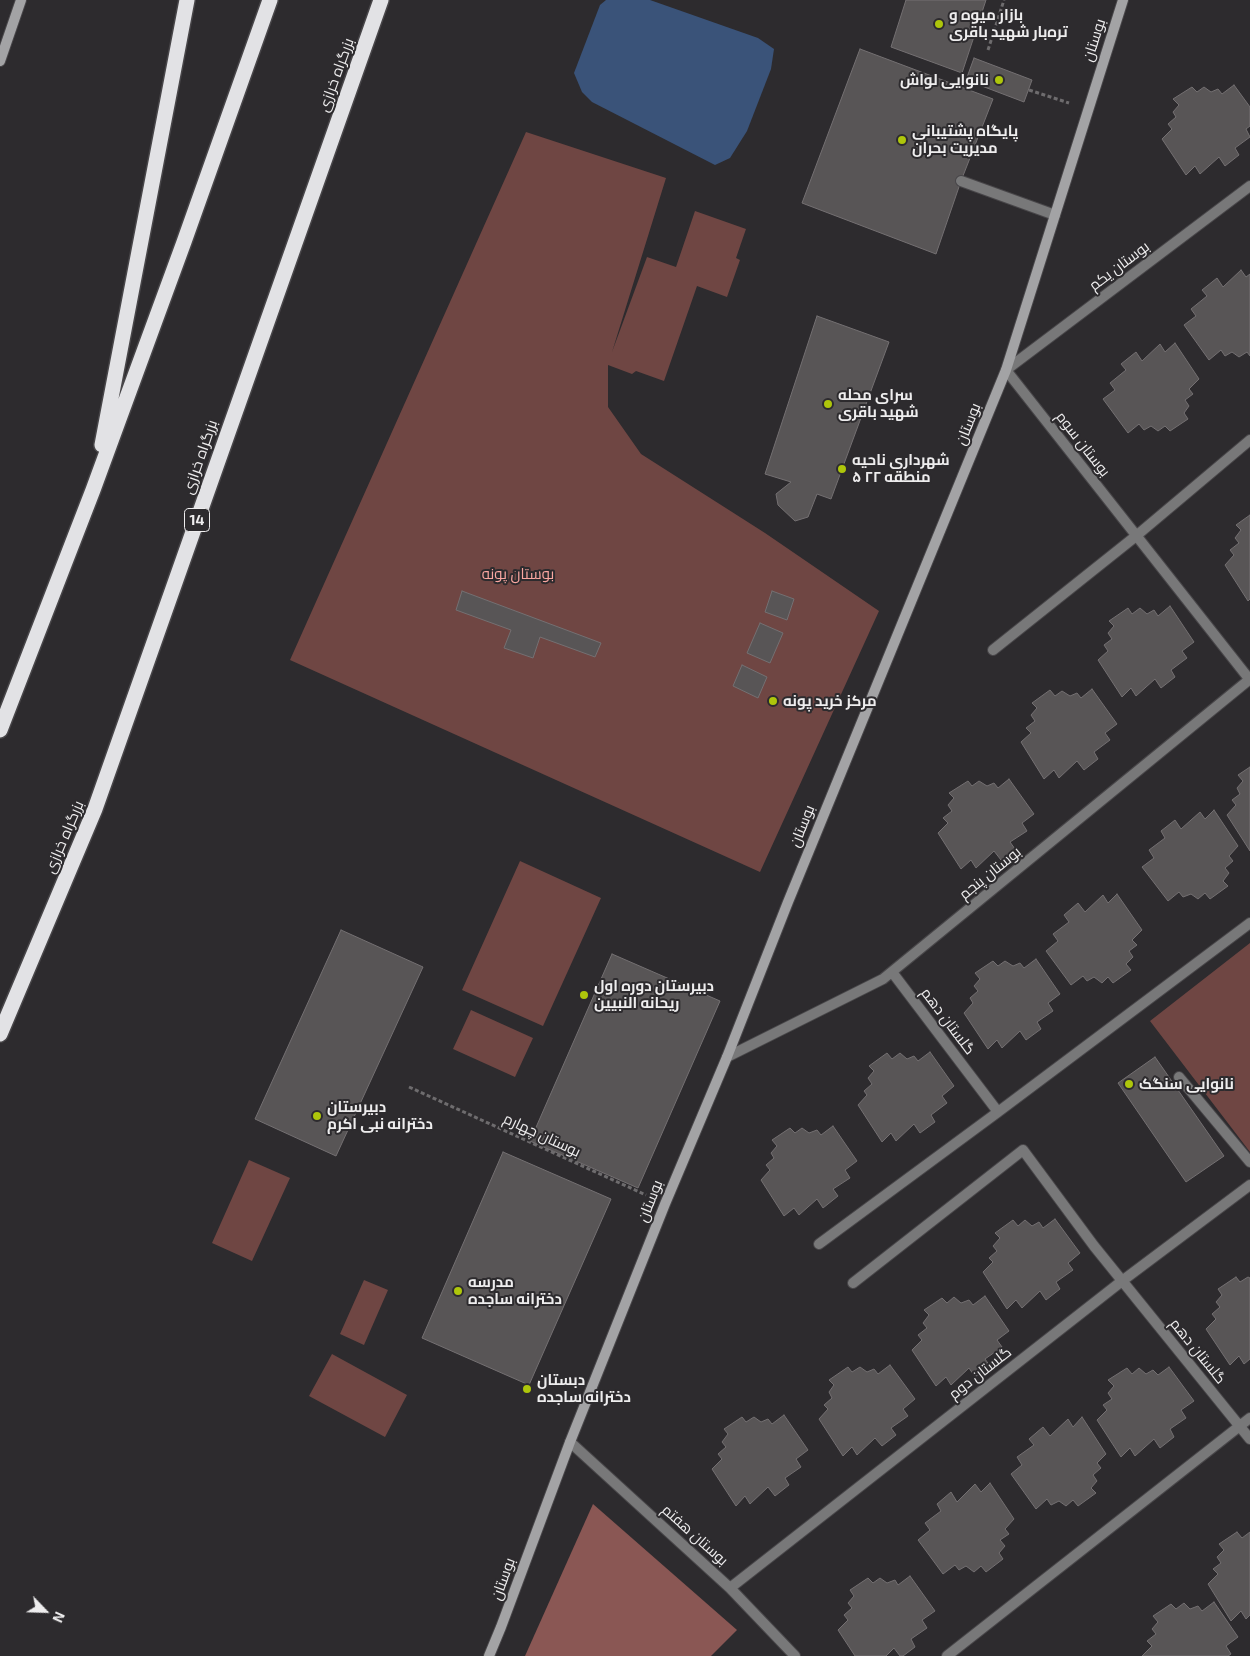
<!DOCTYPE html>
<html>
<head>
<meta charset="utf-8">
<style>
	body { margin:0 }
	#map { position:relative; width:1250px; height:1656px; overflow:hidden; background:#2d2b2e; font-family:"Exo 2",sans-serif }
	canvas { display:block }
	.north { position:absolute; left:20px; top:1586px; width:50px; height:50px; -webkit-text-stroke:4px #2d2b2e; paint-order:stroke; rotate:114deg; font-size:14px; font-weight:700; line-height:20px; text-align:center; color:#eeedee }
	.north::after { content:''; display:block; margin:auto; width:18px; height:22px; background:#eeedee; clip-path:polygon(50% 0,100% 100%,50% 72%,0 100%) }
</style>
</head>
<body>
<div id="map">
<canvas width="1250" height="1656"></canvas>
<div class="north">N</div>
</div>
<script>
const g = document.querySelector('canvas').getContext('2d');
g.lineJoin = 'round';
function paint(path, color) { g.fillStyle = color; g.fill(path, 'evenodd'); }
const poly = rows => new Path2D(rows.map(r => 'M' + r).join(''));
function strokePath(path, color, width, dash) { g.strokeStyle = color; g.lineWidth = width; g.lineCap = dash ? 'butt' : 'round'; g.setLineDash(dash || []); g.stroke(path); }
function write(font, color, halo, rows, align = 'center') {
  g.font = font + ' "Exo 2",Cairo,sans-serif'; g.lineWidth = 4; g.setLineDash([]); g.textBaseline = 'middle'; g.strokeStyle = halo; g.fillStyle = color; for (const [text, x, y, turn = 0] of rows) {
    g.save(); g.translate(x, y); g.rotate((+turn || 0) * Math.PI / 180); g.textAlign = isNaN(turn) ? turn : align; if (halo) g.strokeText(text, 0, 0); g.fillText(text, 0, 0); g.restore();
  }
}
paint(poly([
	[526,132,666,178,612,352,647,257,676,267,695,211,746,229,736,258,740,260,727,297,697,286,664,381,636,371,632,374,608,365,608,407,641,454,765,533,879,611,760,872,290,660],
	[520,861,601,898,543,1026,462,990],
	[1250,943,1250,1152,1150,1021],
	[471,1010,533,1038,515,1077,453,1049],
	[249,1160,290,1178,252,1261,212,1243],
	[364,1280,388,1290,364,1345,340,1334],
	[332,1354,407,1395,385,1437,309,1396]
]), '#6f4643');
paint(poly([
	[593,1504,737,1630,711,1656,525,1656]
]), '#8a5754');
paint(poly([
	[606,0,650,0,758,38,774,49,771,69,747,131,730,158,715,165,592,102,582,92,574,73,600,5]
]), '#3a5379');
const building = poly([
	[906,0,986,0,962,73,891,47,906,0],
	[860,49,993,99,961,181,936,254,802,203,860,49],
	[974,58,1032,80,1024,102,966,80,974,58],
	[1234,85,1250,107,1250,126,1246,129,1250,137,1235,148,1239,155,1225,166,1219,157,1200,174,1195,166,1186,175,1162,139,1172,129,1168,124,1176,117,1173,112,1179,105,1173,99,1192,87,1197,92,1204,87,1211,92,1218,89,1222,94,1234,85],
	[1241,270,1246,277,1250,274,1250,356,1247,352,1239,357,1232,352,1225,356,1221,350,1209,360,1184,325,1196,316,1191,309,1207,296,1202,290,1217,278,1223,287,1241,270],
	[817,316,889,342,831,499,817,494,808,517,795,521,778,505,776,494,791,482,765,474,817,316],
	[1175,343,1199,379,1189,389,1193,394,1185,400,1189,406,1184,413,1188,419,1170,431,1165,426,1158,431,1151,426,1144,430,1139,424,1128,433,1103,399,1115,390,1110,383,1126,370,1121,364,1136,352,1142,361,1160,344,1165,352,1175,343],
	[1250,515,1250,599,1248,601,1225,565,1234,555,1230,550,1239,543,1235,538,1241,530,1236,525,1250,515],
	[462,591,601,643,595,657,540,637,533,658,504,648,511,630,456,610,462,591],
	[772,591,794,599,787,620,765,612,772,591],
	[1170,606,1194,642,1182,651,1187,658,1171,670,1175,677,1161,688,1155,679,1136,696,1131,688,1122,697,1098,660,1108,651,1104,645,1112,639,1108,633,1114,626,1109,621,1128,608,1132,614,1140,608,1147,614,1154,610,1158,616,1170,606],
	[760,623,783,633,770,663,747,653,760,623],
	[742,665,767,677,758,698,733,686,742,665],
	[1092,689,1117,724,1105,733,1110,740,1094,752,1098,759,1084,770,1077,761,1059,778,1054,770,1044,779,1021,742,1031,733,1026,728,1035,721,1031,715,1037,708,1032,703,1050,690,1055,696,1062,691,1070,696,1077,693,1081,698,1092,689],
	[1250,767,1250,851,1227,815,1236,805,1232,800,1240,794,1237,788,1243,781,1238,775,1250,767],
	[1009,779,1034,814,1022,823,1027,831,1010,842,1015,849,1001,860,994,851,976,868,971,860,961,869,938,833,948,823,943,818,952,811,948,805,954,798,949,793,968,781,972,786,979,781,987,786,994,783,998,788,1009,779],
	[1214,810,1238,846,1229,856,1233,861,1225,868,1229,873,1223,881,1228,886,1210,899,1205,893,1198,899,1191,894,1183,897,1179,892,1168,901,1142,867,1154,858,1149,850,1165,838,1161,831,1175,820,1181,829,1200,812,1205,819,1214,810],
	[1117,894,1142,930,1132,940,1137,945,1129,951,1133,957,1126,964,1131,970,1113,983,1108,977,1102,983,1094,977,1087,981,1083,976,1071,985,1046,951,1058,941,1053,934,1069,922,1064,915,1078,903,1085,912,1103,895,1108,903,1117,894],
	[341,930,423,967,336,1156,255,1119,341,930],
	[612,954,720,1001,638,1188,530,1141,612,954],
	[1036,959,1060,994,1048,1003,1053,1011,1037,1022,1041,1029,1026,1040,1020,1031,1002,1048,997,1040,988,1049,964,1013,973,1003,970,998,978,991,974,986,980,979,975,973,993,961,998,966,1005,961,1013,966,1020,963,1024,968,1036,959],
	[930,1052,954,1086,942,1096,947,1103,931,1115,935,1122,920,1133,914,1124,896,1141,891,1133,882,1142,858,1105,867,1095,864,1091,872,1084,868,1078,874,1071,869,1066,887,1053,892,1059,900,1053,907,1059,914,1056,918,1061,930,1052],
	[1155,1057,1224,1156,1186,1182,1118,1083,1155,1057],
	[833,1126,857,1161,845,1170,850,1178,833,1189,838,1196,823,1208,817,1199,799,1215,794,1208,784,1216,761,1180,770,1170,766,1165,774,1158,771,1153,777,1146,772,1140,790,1128,795,1133,802,1128,809,1133,817,1130,821,1135,833,1126],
	[503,1152,611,1199,529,1385,422,1338,503,1152],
	[1055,1219,1080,1253,1068,1263,1073,1270,1056,1282,1060,1289,1046,1300,1040,1291,1022,1308,1016,1300,1007,1309,983,1272,993,1262,989,1258,997,1251,993,1246,1000,1238,995,1233,1013,1220,1018,1226,1025,1220,1032,1226,1039,1222,1043,1228,1055,1219],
	[1236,1277,1240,1282,1248,1277,1250,1278,1250,1359,1244,1364,1239,1356,1230,1365,1206,1329,1216,1319,1212,1314,1220,1307,1216,1302,1222,1295,1218,1289,1236,1277],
	[985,1296,1009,1331,997,1340,1002,1347,985,1359,990,1366,975,1377,969,1368,951,1385,946,1377,936,1386,912,1350,922,1340,918,1335,927,1328,923,1323,929,1315,924,1310,942,1298,947,1303,954,1297,961,1303,969,1300,973,1305,985,1296],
	[890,1365,915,1399,903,1409,908,1416,891,1428,896,1435,882,1446,875,1438,857,1455,852,1447,843,1456,819,1419,828,1409,824,1405,832,1398,829,1392,834,1385,829,1380,848,1367,852,1372,860,1367,867,1372,874,1369,878,1374,890,1365],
	[1169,1367,1194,1401,1181,1410,1186,1418,1170,1429,1174,1437,1160,1448,1154,1439,1135,1456,1130,1448,1121,1457,1097,1420,1107,1410,1103,1405,1112,1399,1108,1393,1114,1386,1108,1380,1127,1368,1132,1374,1139,1368,1146,1374,1153,1370,1158,1375,1169,1367],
	[784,1415,808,1450,796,1459,801,1467,785,1478,789,1485,775,1496,768,1487,750,1504,745,1496,736,1506,712,1469,722,1459,718,1454,726,1447,722,1442,728,1434,724,1429,742,1417,746,1422,754,1417,761,1422,768,1419,772,1424,784,1415],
	[1082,1417,1106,1454,1097,1463,1101,1468,1093,1475,1097,1481,1091,1488,1096,1493,1078,1506,1073,1500,1066,1506,1059,1501,1051,1505,1047,1499,1036,1509,1011,1474,1022,1465,1017,1457,1034,1445,1029,1439,1043,1427,1050,1436,1068,1419,1073,1427,1082,1417],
	[990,1483,1014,1519,1005,1529,1009,1534,1000,1540,1005,1546,999,1553,1003,1559,986,1572,981,1566,974,1572,966,1566,959,1570,955,1565,943,1574,918,1540,930,1530,925,1523,941,1511,937,1504,951,1492,957,1502,975,1484,981,1492,990,1483],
	[1237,1532,1242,1538,1250,1532,1250,1615,1246,1619,1241,1611,1231,1621,1208,1584,1218,1574,1213,1569,1221,1563,1217,1557,1224,1550,1219,1544,1237,1532],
	[910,1576,935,1611,922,1620,927,1628,911,1639,915,1647,903,1656,900,1656,894,1648,886,1656,855,1656,838,1630,848,1620,844,1615,852,1608,848,1603,854,1596,850,1590,868,1578,873,1583,880,1578,887,1583,895,1580,898,1585,910,1576],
	[1214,1602,1238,1637,1226,1646,1231,1654,1228,1656,1142,1656,1152,1646,1147,1641,1156,1634,1152,1629,1158,1622,1153,1616,1171,1604,1176,1609,1184,1603,1190,1609,1198,1606,1202,1611,1214,1602]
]);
paint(building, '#585556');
strokePath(building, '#747072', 1);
const lane = poly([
	[961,181,1055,215]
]);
const street = poly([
	[1250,186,1006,370,1250,680],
	[993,650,1136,536,1250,440],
	[892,972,998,1112],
	[727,1057,883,979,1250,679],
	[1179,1077,1250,1162],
	[819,1244,998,1112,1250,923],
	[853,1283,1023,1150,1094,1246,1250,1439],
	[570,1442,730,1588,795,1656],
	[730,1588,1122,1281,1250,1185],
	[947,1656,1250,1418]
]);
const secondary = poly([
	[0,61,21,0],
	[489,1656,501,1627,570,1442,665,1204,727,1057,788,902,1006,370,1123,0]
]);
const highway = poly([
	[102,445,187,0],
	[0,730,93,490,184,242,270,0],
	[0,1034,95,809,381,0]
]);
strokePath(lane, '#484649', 12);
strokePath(street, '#484649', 12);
strokePath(secondary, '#484649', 12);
strokePath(highway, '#484649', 18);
strokePath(poly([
	[988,50,1004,0],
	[1029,90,1069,103],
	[409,1087,646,1195]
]), '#6e6c6e', 3, [4, 2.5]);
strokePath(lane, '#787879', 10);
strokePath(street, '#787879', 10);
strokePath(secondary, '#a3a3a5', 10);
strokePath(highway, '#e2e2e5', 15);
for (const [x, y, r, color] of [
	[939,24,5,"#aec60b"],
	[999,80,5,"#aec60b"],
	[902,140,5,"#aec60b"],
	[828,404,5,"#aec60b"],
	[842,469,5,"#aec60b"],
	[773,701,5,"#aec60b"],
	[584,995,5,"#aec60b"],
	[1129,1084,5,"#aec60b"],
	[317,1116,5,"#aec60b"],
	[458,1291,5,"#aec60b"],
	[527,1389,5,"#aec60b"]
]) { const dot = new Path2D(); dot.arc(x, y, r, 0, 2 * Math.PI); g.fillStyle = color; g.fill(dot); strokePath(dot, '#2d2b2e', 2); }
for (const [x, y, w] of [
	[197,520,25]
]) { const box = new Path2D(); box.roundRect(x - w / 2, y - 11.5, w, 23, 4); g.fillStyle = '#2d2b2e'; g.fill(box); strokePath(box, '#eeedee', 1); }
write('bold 14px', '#eeedee', null, [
	["14",197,520]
]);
write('bold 15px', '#eeedee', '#2d2b2e', [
	["بازار میوه و",949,15],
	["تره‌بار شهید باقری",949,32],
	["نانوایی لواش",989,80,"right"],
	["پایگاه پشتیبانی",912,131],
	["مدیریت بحران",912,148],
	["سرای محله",838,395],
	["شهید باقری",838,412],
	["شهرداری ناحیه",852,460],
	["۵ منطقه ۲۲",852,477],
	["مرکز خرید پونه",783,701],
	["دبیرستان دوره اول",594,986],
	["ریحانه النبیین",594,1003],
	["نانوایی سنگک",1139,1084],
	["دبیرستان",327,1107],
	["دخترانه نبی اکرم",327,1124],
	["مدرسه",468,1282],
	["دخترانه ساجده",468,1299],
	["دبستان",537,1380],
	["دخترانه ساجده",537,1397]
], 'left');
write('15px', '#eeedee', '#2d2b2e', [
	["بوستان",1094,40,-72],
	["بزرگراه خرازی",336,75,-70],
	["بوستان یکم",1119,266,-37],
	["بوستان",968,424,-68],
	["بوستان سوم",1083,444,52],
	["بزرگراه خرازی",200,457,-71],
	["بوستان",802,826,-68],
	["بزرگراه خرازی",64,837,-67],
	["بوستان پنجم",990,873,-39],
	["گلستان دهم",948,1021,53],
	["بوستان چهارم",542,1135,25],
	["بوستان",650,1201,-68],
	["گلستان دهم",1198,1351,51],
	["گلستان دوم",980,1373,-38],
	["بوستان هفتم",695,1535,42],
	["بوستان",503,1579,-70]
]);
write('15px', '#faa7a1', '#2d2b2e', [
	["بوستان پونه",518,574]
]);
</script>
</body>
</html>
